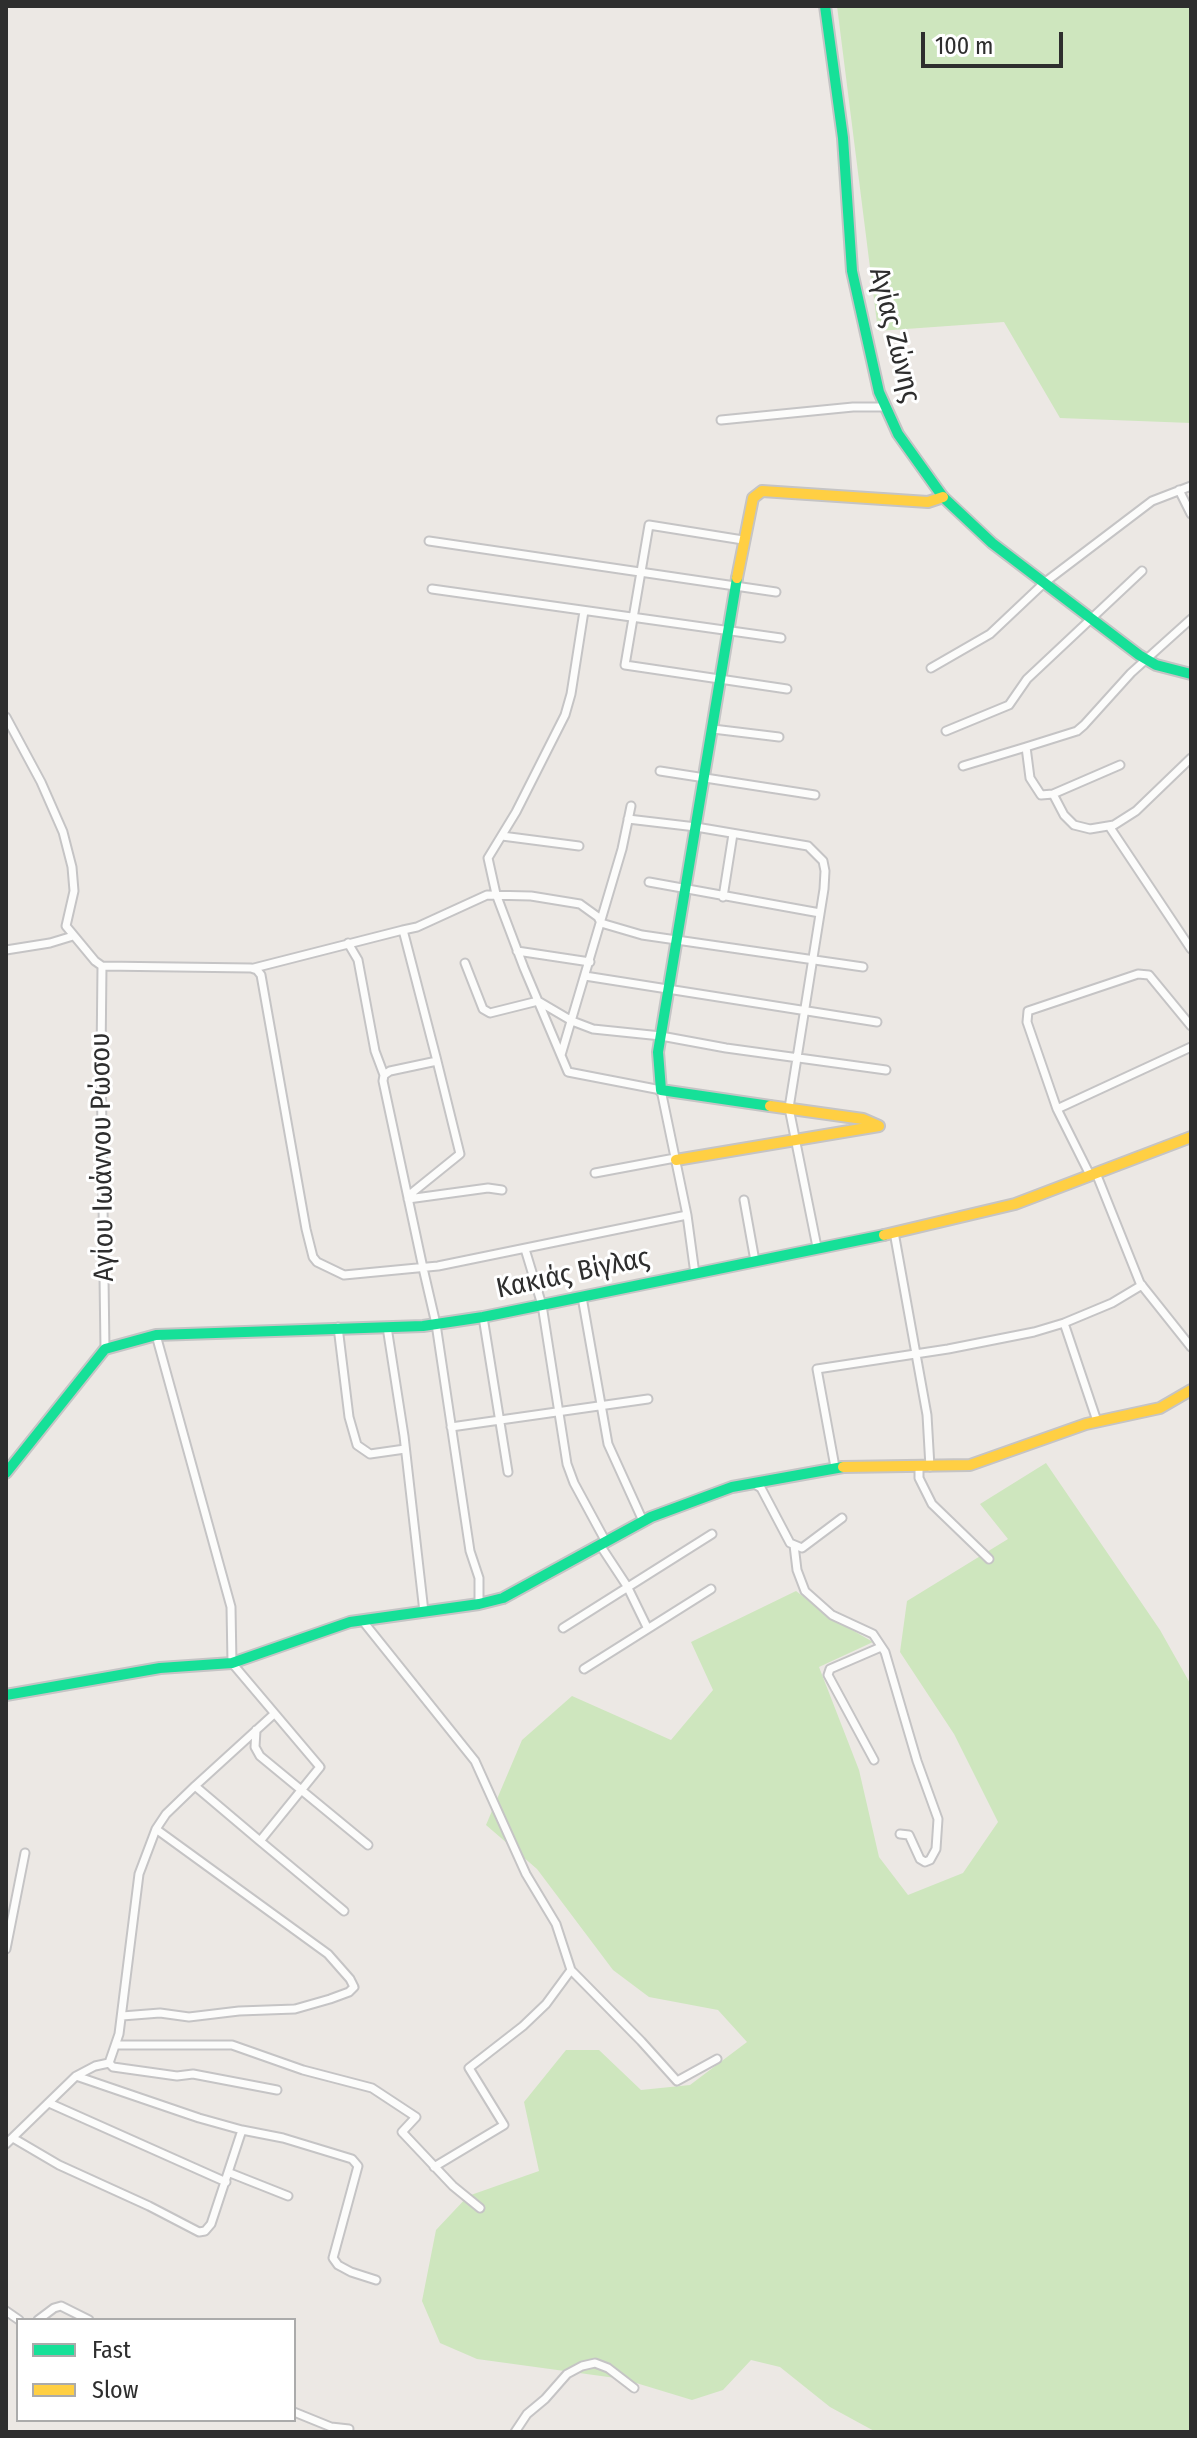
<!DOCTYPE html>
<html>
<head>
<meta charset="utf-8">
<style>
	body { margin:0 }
	#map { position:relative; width:1197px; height:2438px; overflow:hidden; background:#ece8e4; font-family:"Fira Sans Condensed",sans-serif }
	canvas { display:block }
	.frame { position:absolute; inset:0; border:8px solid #2e2e2e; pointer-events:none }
	.legend { position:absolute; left:16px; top:2318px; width:280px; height:104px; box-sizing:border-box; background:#fff; border:2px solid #ababab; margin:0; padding:10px 14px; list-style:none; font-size:24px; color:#2e2e2e }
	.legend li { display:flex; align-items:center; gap:16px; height:40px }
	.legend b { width:40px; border:2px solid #ababab }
	.scale { position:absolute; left:921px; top:32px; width:142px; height:36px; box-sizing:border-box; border:4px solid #2e2e2e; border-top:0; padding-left:10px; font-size:24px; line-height:28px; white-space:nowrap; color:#2e2e2e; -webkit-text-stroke:6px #fff; paint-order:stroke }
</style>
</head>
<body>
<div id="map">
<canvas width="1197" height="2438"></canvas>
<div class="frame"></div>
<ul class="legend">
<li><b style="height:10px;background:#16e098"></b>Fast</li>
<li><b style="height:10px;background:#ffcf43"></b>Slow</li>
</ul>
<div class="scale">100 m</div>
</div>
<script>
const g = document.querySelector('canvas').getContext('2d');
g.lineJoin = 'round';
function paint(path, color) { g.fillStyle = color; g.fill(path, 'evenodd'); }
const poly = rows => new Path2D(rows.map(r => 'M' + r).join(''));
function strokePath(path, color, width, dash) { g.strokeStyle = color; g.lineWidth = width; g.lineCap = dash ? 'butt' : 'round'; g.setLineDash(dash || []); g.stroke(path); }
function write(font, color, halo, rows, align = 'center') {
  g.font = font + ' "Fira Sans Condensed",sans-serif'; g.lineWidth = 6; g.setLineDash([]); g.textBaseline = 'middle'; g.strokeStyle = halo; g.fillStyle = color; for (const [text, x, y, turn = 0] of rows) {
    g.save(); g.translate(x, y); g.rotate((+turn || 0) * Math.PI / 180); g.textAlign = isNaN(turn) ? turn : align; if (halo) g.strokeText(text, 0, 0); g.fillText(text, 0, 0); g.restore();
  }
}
paint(poly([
	[837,6,1191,6,1191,423,1060,418,1004,322,878,331],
	[1046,1463,1160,1630,1191,1685,1191,2432,876,2432,830,2407,780,2367,751,2360,723,2390,692,2400,623,2379,477,2359,440,2343,422,2301,436,2230,468,2196,539,2171,524,2102,566,2050,599,2050,641,2090,690,2085,747,2042,718,2010,649,1997,613,1970,537,1869,486,1825,522,1740,572,1696,671,1740,713,1690,691,1642,796,1591,833,1619,873,1642,819,1667,859,1770,879,1857,908,1895,963,1873,998,1822,954,1734,900,1652,907,1601,1008,1539,980,1504]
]), '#cee6be');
const street = poly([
	[721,420,853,407,884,407],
	[1179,490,1191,514],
	[743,540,649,525,625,665,787,689],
	[429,541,776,592],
	[432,589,781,638],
	[584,611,571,694,565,715,516,812,488,858,496,894,524,968,568,1072,661,1090,687,1215,695,1274],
	[931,668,990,634,1044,583,1152,501,1191,486],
	[6,717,41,782,63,832,72,867,74,891,66,926,95,961,102,966,251,968,257,970,261,975,306,1229,313,1257,317,1262,344,1275,438,1266,687,1215],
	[713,729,779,737],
	[946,731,1009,705,1027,679,1142,571],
	[1120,765,1053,794,1064,815,1074,825,1090,829,1114,825,1136,811,1191,758],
	[963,766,1026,747],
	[660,771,815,795],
	[1053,794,1041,795,1030,778,1026,747,1077,731,1084,725,1131,673,1191,619],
	[628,819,696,827,808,846,823,861,825,871,824,889,789,1108,817,1247],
	[1109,826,1191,949],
	[502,836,579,846],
	[649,882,820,913],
	[723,897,733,834],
	[403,930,417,927,487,895,531,896,580,904,598,917,601,923,642,935,863,967],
	[348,943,358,960,375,1051,384,1075],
	[6,950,50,943,73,936],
	[517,951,590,962],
	[465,963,483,1009,490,1013,538,1001,572,1021,593,1029,661,1036,726,1048,886,1070],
	[102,966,101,1059,105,1349],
	[254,968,403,930,437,1061],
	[585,976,877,1022],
	[561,1055,622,849,631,806],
	[1057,1109,1027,1022,1028,1011,1138,974,1149,975,1191,1026],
	[595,1173,675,1158],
	[1096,1173,1140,1283,1191,1347],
	[1090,1175,1057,1109,1191,1047],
	[408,1196,460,1154,437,1061,390,1071,384,1075,383,1081,423,1268,436,1324,470,1551,479,1578,479,1604],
	[408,1199,488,1188,502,1190],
	[744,1200,755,1261],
	[894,1232,927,1415,930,1467],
	[525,1249,542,1305,567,1464,574,1483,606,1542],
	[582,1297,608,1444,643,1521],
	[483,1317,508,1472],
	[1064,1323,1097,1421],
	[338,1327,349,1417,357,1445,370,1454,405,1449],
	[387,1327,404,1436,424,1612],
	[156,1335,231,1607,232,1663,320,1767,260,1841,195,1786,274,1714],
	[451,1427,648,1399],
	[835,1467,817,1369,948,1349,1034,1332,1064,1323,1112,1303,1142,1285],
	[919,1467,919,1478,932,1504,989,1559],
	[753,1483,761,1488,790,1543,802,1548,842,1518],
	[600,1545,627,1586,647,1627],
	[794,1545,797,1570,805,1591,832,1615,873,1634,885,1652,917,1761,938,1819,936,1849,930,1860,925,1862,920,1859,909,1835,900,1834],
	[362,1620,475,1761,526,1874,556,1924,571,1970],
	[563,1628,712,1534],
	[584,1669,711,1589],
	[256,1730,255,1747,260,1756,368,1845],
	[874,1760,828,1675,830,1669,881,1647],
	[195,1786,166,1814,156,1829,139,1874,119,2034,109,2063,113,2067,177,2076,193,2074,277,2090],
	[260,1841,344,1911],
	[6,1949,25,1853],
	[122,2016,160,2013,189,2017,239,2011,295,2009,330,1999,349,1992,354,1987,350,1979,328,1954,156,1829],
	[117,2045,232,2045,303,2070,372,2088,416,2117,402,2132,453,2186,480,2208],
	[76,2076,95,2066,109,2063],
	[49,2103,226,2182],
	[13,2138,59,2165,149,2206,199,2232,205,2231,211,2224,242,2130],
	[6,2144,76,2076,199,2118,242,2130,283,2138,352,2159,358,2166,333,2258,338,2265,351,2272,376,2280],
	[434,2167,504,2125,469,2068,523,2026,546,2004,571,1970,641,2041,677,2081,717,2059],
	[230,2173,288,2196],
	[6,2311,19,2320],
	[38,2320,54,2308,61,2306,89,2320],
	[294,2412,331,2427,349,2429],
	[515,2432,527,2414,545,2399,567,2374,582,2366,595,2363,608,2368,634,2388]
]);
const fast = poly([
	[825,6,843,138,852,271,879,392,898,434,943,497,992,543,1139,655,1156,665,1191,674],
	[737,578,658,1052,661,1090,770,1106],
	[6,1473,105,1349,156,1335,423,1326,483,1317,884,1235],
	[6,1695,160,1668,232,1663,350,1622,479,1604,503,1598,651,1517,732,1487,843,1467]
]);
const slow = poly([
	[737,578,753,498,762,491,928,502,943,497],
	[676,1160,879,1126,863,1119,770,1106],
	[884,1235,1015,1204,1191,1137],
	[843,1467,970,1465,1086,1424,1160,1408,1191,1390]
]);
strokePath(street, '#c5c4c5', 11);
strokePath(fast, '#c5c4c5', 14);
strokePath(slow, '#c5c4c5', 14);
strokePath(street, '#fcfcfb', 7);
strokePath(fast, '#16e098', 10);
strokePath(slow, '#ffcf43', 10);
write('28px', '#2e2e2e', '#fff', [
	["Αγίας Ζώνης",894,335,76],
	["Αγίου Ιωάννου Ρώσου",103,1157,-91],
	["Κακιάς Βίγλας",573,1274,-12]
]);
</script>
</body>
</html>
